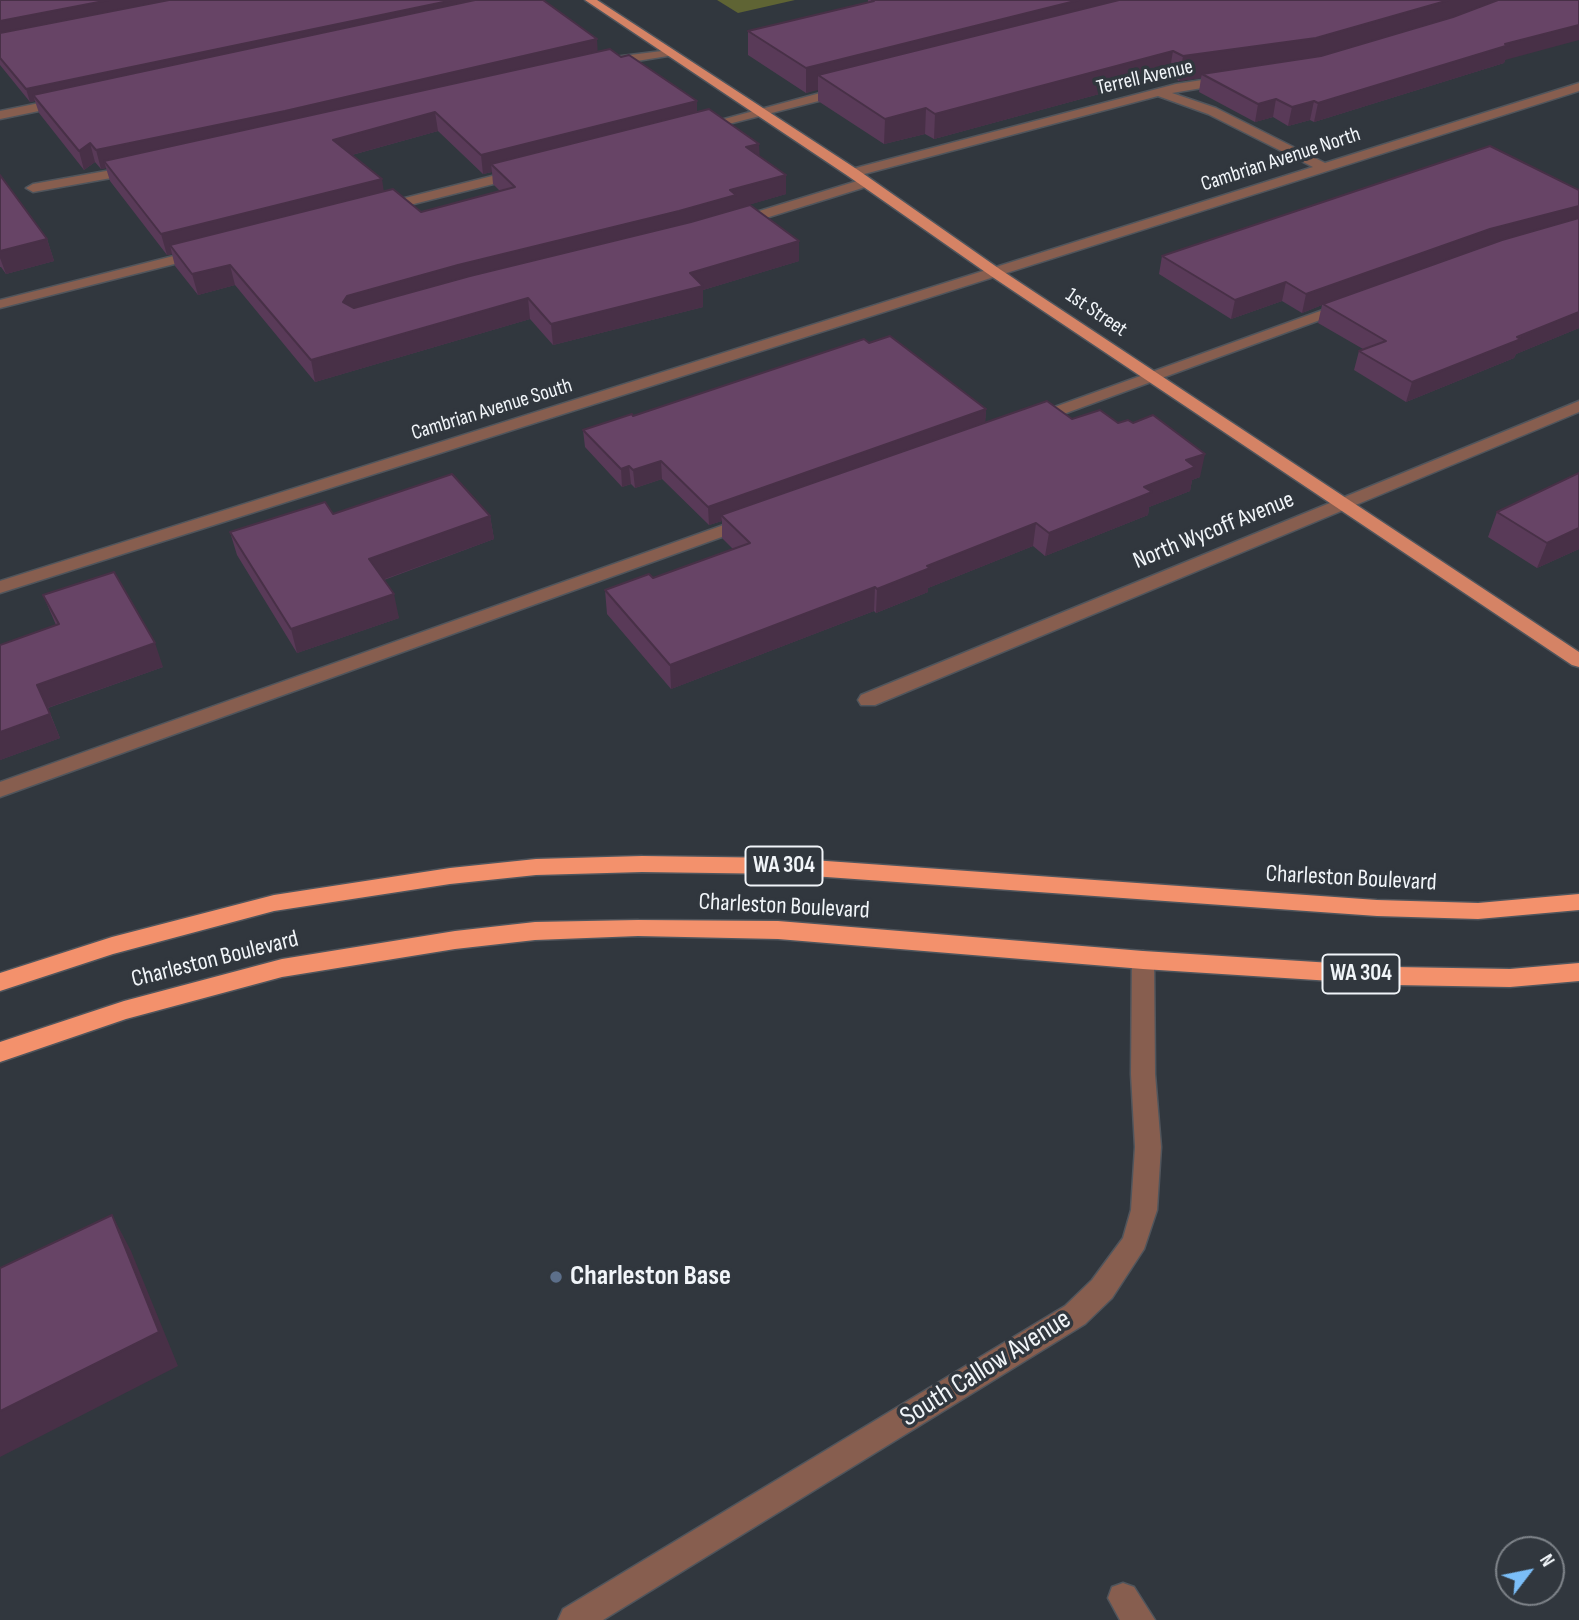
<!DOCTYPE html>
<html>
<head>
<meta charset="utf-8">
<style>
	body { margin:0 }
	#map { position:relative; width:1579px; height:1620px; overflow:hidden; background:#31373e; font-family:"Sofia Sans Condensed",sans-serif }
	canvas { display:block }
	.north { position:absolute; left:1495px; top:1536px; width:70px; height:70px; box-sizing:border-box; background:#31373e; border:2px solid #7e8389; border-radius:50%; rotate:58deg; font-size:19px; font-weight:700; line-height:28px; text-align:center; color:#f1f5f9 }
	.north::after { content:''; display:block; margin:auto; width:24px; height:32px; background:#7bbef8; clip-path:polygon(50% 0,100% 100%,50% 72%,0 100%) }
</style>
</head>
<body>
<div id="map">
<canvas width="1579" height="1620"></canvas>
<div class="north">N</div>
</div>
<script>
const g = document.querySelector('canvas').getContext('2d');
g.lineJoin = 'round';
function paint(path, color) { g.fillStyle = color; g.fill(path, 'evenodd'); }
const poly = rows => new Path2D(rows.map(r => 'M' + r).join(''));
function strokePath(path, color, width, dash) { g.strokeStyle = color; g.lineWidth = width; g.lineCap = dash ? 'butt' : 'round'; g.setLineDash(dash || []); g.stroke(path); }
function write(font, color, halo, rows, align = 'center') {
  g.font = font + ' "Sofia Sans Condensed",sans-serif'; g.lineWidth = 7; g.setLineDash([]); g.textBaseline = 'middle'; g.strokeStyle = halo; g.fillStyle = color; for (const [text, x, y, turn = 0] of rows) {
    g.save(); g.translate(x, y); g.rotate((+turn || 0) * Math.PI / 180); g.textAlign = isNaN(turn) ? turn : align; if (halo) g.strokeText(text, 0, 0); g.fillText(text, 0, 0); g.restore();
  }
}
paint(poly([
	[717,0,795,0,738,13]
]), '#5f6434');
const minor = poly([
	[670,50,674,51,674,55,606,66,600,62,606,58,670,50],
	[1228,76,1234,80,1232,83,1172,93,1216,108,1325,163,1579,83,1579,91,0,593,0,581,1313,167,1208,114,1158,96,853,177,846,173,848,170,1176,84,1228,76],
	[846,86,852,90,850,93,697,132,691,128,846,86],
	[64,98,68,99,68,105,0,119,0,111,64,98],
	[134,166,141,170,139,173,33,192,26,188,33,184,134,166],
	[520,169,525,170,525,176,382,212,375,208,377,205,520,169],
	[867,178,874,182,872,185,740,226,730,226,728,223,730,220,867,178],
	[201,249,208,253,206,256,0,308,0,300,201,249],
	[1345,302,1352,306,1350,309,1039,423,1027,423,1025,420,1027,417,1345,302],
	[1579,401,1579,412,875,705,861,705,858,700,861,695,1579,401],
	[749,516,758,521,755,525,0,797,0,782,749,516],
	[1143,951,1151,954,1154,960,1155,1074,1161,1147,1157,1210,1144,1249,1112,1298,1085,1324,603,1620,558,1620,563,1609,1065,1306,1092,1280,1123,1238,1131,1210,1135,1147,1131,1074,1132,960,1135,954,1143,951],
	[1123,1583,1134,1587,1155,1620,1120,1620,1108,1598,1112,1587,1123,1583]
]);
const major = poly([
	[585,0,597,0,858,170,1001,270,1579,652,1579,667,1572,665,991,276,848,176,585,0]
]);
const highway = poly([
	[642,856,784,858,1377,900,1478,903,1579,894,1579,910,1478,919,1377,916,784,874,642,872,536,875,450,884,274,911,113,954,0,991,0,973,112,937,274,895,450,868,536,859,642,856],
	[638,920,778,921,1143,951,1395,967,1510,969,1579,963,1579,981,1510,987,1395,985,1143,969,778,939,638,936,535,940,455,949,282,977,126,1019,0,1062,0,1042,124,1001,282,959,455,931,535,922,638,920]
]);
strokePath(minor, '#50555c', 3);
strokePath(major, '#50555c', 3);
strokePath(highway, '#50555c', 3);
paint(minor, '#875e4f');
paint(major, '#d58365');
paint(highway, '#f3916c');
paint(poly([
	[0,0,598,52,697,112,759,144,759,156,786,175,786,194,737,208,799,241,799,261,703,290,703,307,553,345,530,319,315,382,235,285,198,295,175,266,172,254,167,255,110,181,106,168,101,169,95,162,84,170,39,113,35,101,30,102,0,65],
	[438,131,483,174,492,172,493,184,500,191,421,212,384,191,352,155],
	[868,0,1578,0,1505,60,1504,63,1314,122,1310,120,1288,126,1273,117,1255,122,1199,92,1201,78,1179,81,1169,75,934,139,925,134,884,144,818,101,818,89,806,93,748,55,748,31,868,2],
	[0,175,47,239,54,261,6,274,1,267,0,267],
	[1579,190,1579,328,1516,354,1514,358,1406,402,1354,370,1359,351,1363,349,1318,323,1322,305,1302,313,1282,301,1231,319,1159,274,1162,256],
	[869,343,986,409,985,422,1072,419,1118,423,1200,477,1192,480,1190,491,1149,507,1148,515,1045,556,1033,546,928,588,928,592,876,613,874,611,671,689,607,614,605,590,653,578,733,549,722,538,722,521,709,525,662,479,635,488,631,484,622,487,585,447,583,430,633,416],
	[1579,473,1579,549,1537,568,1488,537,1497,512],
	[333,514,490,516,494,539,384,580,399,618,297,653,237,555,230,532],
	[43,595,163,667,48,708,60,738,0,760,56,625]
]), '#593a58');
paint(poly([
	[109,0,173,0,0,34,0,21],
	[453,0,511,0,33,95,35,101,30,102,26,89],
	[1079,0,1170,0,818,75,818,90,806,93,806,68],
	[1449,0,1508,0,1310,62,1202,74,1201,78,1179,81,1183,56],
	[1579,25,1579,40,1505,60,1504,63,1314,122,1318,103,1505,44],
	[597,39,598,57,104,161,106,168,101,169,96,150],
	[1173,51,1169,75,934,139,935,114],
	[1276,99,1273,117,1255,122,1258,104],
	[697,101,697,120,491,164,492,172,483,174,481,155],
	[1314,101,1310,120,1288,126,1292,107],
	[926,108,925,134,884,144,885,119],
	[435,112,438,131,337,159,333,140],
	[90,143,95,162,84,170,79,151],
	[759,144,760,163,746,147],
	[786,175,786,194,347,323,343,302,347,296],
	[382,179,385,199,170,245,172,254,167,255,161,234],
	[1579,206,1579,222,1323,304,1322,305,1302,313,1306,294,1490,229],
	[47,239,54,261,6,274,0,258,0,251],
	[799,241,799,261,703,290,703,307,553,345,551,324,690,273],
	[230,265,235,285,198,295,192,274],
	[1286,282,1282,301,1231,319,1235,300],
	[528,298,530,319,315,382,311,360],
	[1579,312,1579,328,1516,354,1514,358,1406,402,1412,382],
	[986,409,985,426,721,515,722,521,709,525,708,507],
	[1205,454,1200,477,1192,480,1190,491,1149,507,1148,515,1045,556,1049,533,1144,487,1186,460],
	[661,461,662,479,635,488,633,470],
	[629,466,631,484,622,487,621,469],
	[490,516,494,539,374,583,369,559],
	[1036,523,1033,546,928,588,928,592,876,613,877,589,927,566],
	[1579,528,1579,549,1537,568,1547,543],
	[875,587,874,611,671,689,670,665],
	[394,594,399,618,297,653,291,629],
	[155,643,163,667,47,708,37,685],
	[50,714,60,738,0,760,0,732],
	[112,1215,131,1251,178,1366,0,1457,0,1411]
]), '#483047');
const building = poly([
	[0,0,109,0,0,21,0,0],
	[169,0,453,0,26,89,0,58,0,33,169,0],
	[475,0,543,0,597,39,285,111,96,150,90,143,79,151,33,95,475,0],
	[872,0,1079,0,806,68,748,31,874,1,872,0],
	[1119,0,1449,0,1316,38,1183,56,1173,51,935,114,926,108,885,119,818,75,1119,0],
	[1498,0,1579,0,1579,25,1505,44,1509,45,1318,103,1314,101,1292,107,1276,99,1258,104,1202,74,1321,56,1453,17,1498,0],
	[610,49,621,57,629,55,697,101,481,155,435,112,333,140,382,179,161,234,104,161,610,49],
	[709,109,759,144,746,147,786,175,730,190,736,195,679,211,458,265,347,296,343,302,354,308,470,276,691,222,750,205,799,241,690,273,703,286,551,324,528,298,311,360,230,265,192,274,170,245,393,189,421,212,515,187,491,164,709,109],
	[1490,146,1579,190,1579,206,1490,229,1306,294,1286,282,1235,300,1162,256,1490,146],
	[0,175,47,239,0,251,0,175],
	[1579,218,1579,312,1517,337,1521,339,1412,382,1359,351,1386,341,1323,304,1502,240,1579,218],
	[890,336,986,409,708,507,661,461,633,470,629,466,621,469,583,430,632,414,633,416,864,339,869,343,890,336],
	[1047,401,1072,419,1100,410,1118,423,1128,420,1133,423,1153,415,1205,454,1186,460,1195,467,1144,487,1152,492,1049,533,1036,523,927,566,930,568,877,589,875,587,670,665,605,590,649,574,653,578,750,543,721,515,1047,401],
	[1579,473,1579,528,1547,543,1497,512,1579,473],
	[452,474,490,516,369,559,394,594,291,629,230,532,325,502,333,514,452,474],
	[114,572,155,643,37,685,50,714,0,732,0,645,59,624,43,595,114,572],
	[112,1215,159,1332,0,1411,0,1268,112,1215]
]);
paint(building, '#674466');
strokePath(building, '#483047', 2);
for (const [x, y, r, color] of [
	[556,1277,7,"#5c6f8a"]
]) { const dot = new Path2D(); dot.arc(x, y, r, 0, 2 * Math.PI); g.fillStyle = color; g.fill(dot); strokePath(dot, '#31373e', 2.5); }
write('21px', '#f1f5f9', '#31373e', [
	["Terrell Avenue",1145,78,-13],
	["Cambrian Avenue North",1281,160,-18],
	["1st Street",1096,313,34],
	["Cambrian Avenue South",492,410,-17]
]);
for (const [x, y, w] of [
	[784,866,77],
	[1361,974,77]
]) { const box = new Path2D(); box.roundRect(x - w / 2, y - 19.5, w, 39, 5); g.fillStyle = '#31373e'; g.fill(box); strokePath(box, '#f1f5f9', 2); }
write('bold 23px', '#f1f5f9', null, [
	["WA 304",784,866],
	["WA 304",1361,974]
]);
write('24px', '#f1f5f9', '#31373e', [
	["North Wycoff Avenue",1214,531,-22],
	["Charleston Boulevard",1351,879,3],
	["Charleston Boulevard",784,907,3],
	["Charleston Boulevard",215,960,-14]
]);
write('bold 28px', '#f1f5f9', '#31373e', [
	["Charleston Base",570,1277]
], 'left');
write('28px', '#f1f5f9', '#31373e', [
	["South Callow Avenue",986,1369,-32]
]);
</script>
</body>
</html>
